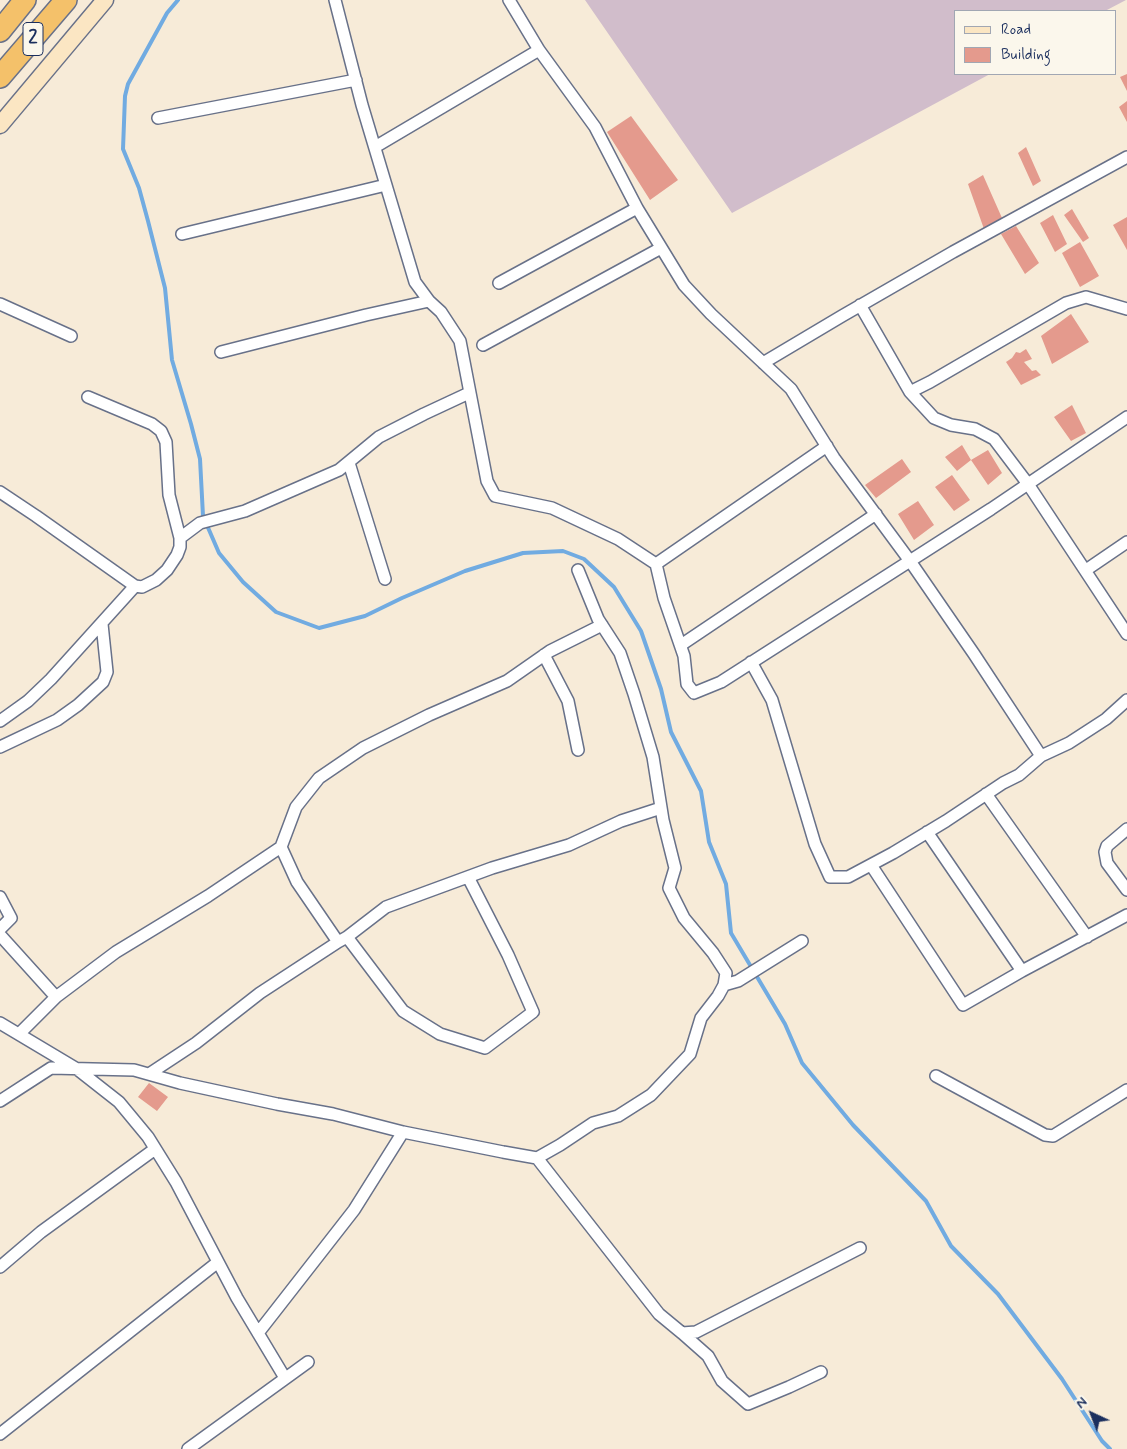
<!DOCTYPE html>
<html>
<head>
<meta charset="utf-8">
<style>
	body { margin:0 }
	#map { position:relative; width:1127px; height:1449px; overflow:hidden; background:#f7ebd8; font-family:Mynerve,sans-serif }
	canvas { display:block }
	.legend { position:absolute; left:954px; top:10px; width:162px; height:65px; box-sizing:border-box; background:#fbf7ec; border:1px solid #a1a7b3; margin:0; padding:6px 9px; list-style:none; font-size:15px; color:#1b2f5e }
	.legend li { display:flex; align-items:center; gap:10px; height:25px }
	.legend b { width:25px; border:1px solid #a1a7b3 }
	.north { position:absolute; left:1067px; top:1389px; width:50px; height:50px; -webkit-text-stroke:4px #fbf7ec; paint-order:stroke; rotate:317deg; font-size:14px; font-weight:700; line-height:20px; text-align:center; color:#1b2f5e }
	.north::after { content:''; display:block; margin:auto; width:18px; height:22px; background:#1b2f5e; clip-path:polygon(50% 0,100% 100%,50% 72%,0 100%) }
</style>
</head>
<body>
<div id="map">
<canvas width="1127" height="1449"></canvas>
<ul class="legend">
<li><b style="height:6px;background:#fbe6c3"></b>Road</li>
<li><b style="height:14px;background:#e49a8d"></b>Building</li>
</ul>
<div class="north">N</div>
</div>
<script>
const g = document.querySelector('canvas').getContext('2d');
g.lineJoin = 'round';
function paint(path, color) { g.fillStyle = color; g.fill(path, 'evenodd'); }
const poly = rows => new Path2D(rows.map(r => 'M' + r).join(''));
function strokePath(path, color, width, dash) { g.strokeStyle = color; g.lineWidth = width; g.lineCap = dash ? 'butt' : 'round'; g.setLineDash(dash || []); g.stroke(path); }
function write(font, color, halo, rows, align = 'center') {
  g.font = font + ' Mynerve,sans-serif'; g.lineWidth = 4; g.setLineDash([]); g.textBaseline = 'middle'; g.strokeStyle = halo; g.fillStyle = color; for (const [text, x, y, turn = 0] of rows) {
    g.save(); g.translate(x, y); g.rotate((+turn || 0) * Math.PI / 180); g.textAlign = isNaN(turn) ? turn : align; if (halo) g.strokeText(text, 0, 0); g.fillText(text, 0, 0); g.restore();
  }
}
paint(poly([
	[585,0,1126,0,1105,11,956,11,956,74,990,74,732,213]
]), '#d1bdcb');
strokePath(poly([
	[178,0,167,13,128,84,125,96,123,149,139,188,148,221,165,288,172,360,191,424,200,459,203,516,219,553,243,582,276,612,319,628,365,616,402,598,465,571,523,553,563,551,584,559,614,587,641,631,661,689,671,732,701,791,709,842,726,884,731,933,785,1024,802,1063,853,1125,926,1201,951,1246,998,1294,1062,1379,1102,1441,1110,1449]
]), '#71abe1', 4);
paint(poly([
	[1127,74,1127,91,1120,77],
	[1127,101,1127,122,1119,107],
	[631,116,678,180,650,200,607,132],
	[1026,147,1041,181,1033,186,1018,153],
	[983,175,1002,218,984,229,968,184],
	[1072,209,1089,238,1083,242,1064,215],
	[1053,215,1067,244,1055,252,1040,223],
	[1127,217,1127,250,1113,225],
	[1016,226,1039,263,1025,274,1001,234],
	[1080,242,1099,276,1080,287,1062,253],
	[1071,314,1089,342,1052,364,1041,336],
	[1026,349,1032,359,1024,362,1032,371,1036,370,1041,375,1021,385,1006,362,1012,358,1016,352,1020,353],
	[1072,405,1086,433,1071,441,1054,417],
	[962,445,971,460,957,471,945,457],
	[988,450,1002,473,988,485,971,460],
	[902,459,911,472,876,498,865,485],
	[952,475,970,500,954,511,935,487],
	[918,501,934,525,914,540,898,514],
	[149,1083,168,1097,157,1111,138,1097]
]), '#e49a8d');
const street = poly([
	[335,0,362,105,415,282,429,301,441,312,460,341,487,481,495,496,552,508,618,539,656,564,664,598,684,656,687,684,694,693,721,682,991,509,1127,417],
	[509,0,539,50,595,127,637,208,684,285,711,314,791,389,834,458,910,561,974,654,1041,756],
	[158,118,356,80],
	[375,147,539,50],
	[182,234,386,185],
	[499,283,637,208],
	[0,304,71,336],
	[860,305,910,392,930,382,1066,303,1086,297,1127,309],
	[483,345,661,248],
	[221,352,366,315,429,301],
	[763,363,842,316,953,252,1127,157],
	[910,392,934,418,951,425,975,429,994,439,1028,484,1127,634],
	[349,463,385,579],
	[0,492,36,516,135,586,142,587,156,580,167,570,177,555,180,547,180,538,169,495,166,442,161,431,152,424,88,397],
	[180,538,200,523,245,511,339,470,379,437,424,414,469,393],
	[656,564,827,446],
	[1086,570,1127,542],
	[681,645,876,514],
	[544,655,568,701,578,750],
	[751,662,772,700,815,844,830,877,848,877,893,853,946,821,1003,783,1019,775,1041,756,1069,743,1106,719,1127,700],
	[0,721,28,701,51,679,135,586],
	[0,747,57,720,78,705,103,682,107,672,102,624],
	[986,794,1087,937],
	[1127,829,1107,846,1105,852,1107,863,1127,890],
	[927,832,1022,971],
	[281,847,296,807,319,778,363,748,429,715,507,681,550,651,602,625],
	[871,865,963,1005,1022,971,1127,915],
	[0,897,11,918,0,929],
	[0,935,56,997,19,1034],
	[347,937,403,1011,440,1034,485,1048,533,1012,508,955,468,877],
	[724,985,738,981,802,941],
	[56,997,116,952,208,896,281,847,297,882,338,942],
	[0,1023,77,1069,119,1102,148,1137,176,1182,237,1298,285,1378],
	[149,1074,196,1043,260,993,338,942,347,937,386,907,492,868,569,845,621,821,661,808],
	[936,1076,1045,1135,1053,1136,1127,1090],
	[0,1101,51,1068,134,1070,180,1083,277,1104,333,1114,403,1132,503,1152,537,1158,560,1145,593,1123,618,1116,651,1095,690,1054,701,1018,718,996,724,985,726,973,713,953,684,918,669,888,675,868,663,820,653,757,634,694,620,653,598,619,578,570],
	[537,1158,659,1314,682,1333,696,1332,860,1248],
	[0,1267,41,1232,155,1149],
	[258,1333,354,1210,403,1132],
	[682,1333,708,1356,722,1381,748,1404,789,1387,821,1372],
	[0,1434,218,1262],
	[188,1449,308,1362]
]);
const secondary = poly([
	[0,125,105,0]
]);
const highway = poly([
	[0,31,25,0],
	[0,77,66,0]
]);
strokePath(street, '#687189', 14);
strokePath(secondary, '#687189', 19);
strokePath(highway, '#687189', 24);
strokePath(street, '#fff', 11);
strokePath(secondary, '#fbe6c3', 16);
strokePath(highway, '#f4c16a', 21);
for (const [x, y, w] of [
	[33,39,20]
]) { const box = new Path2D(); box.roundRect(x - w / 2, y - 16.5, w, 33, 4); g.fillStyle = '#fbf7ec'; g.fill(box); strokePath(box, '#1b2f5e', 1); }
write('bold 19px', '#1b2f5e', null, [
	["2",33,39]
]);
</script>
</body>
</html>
